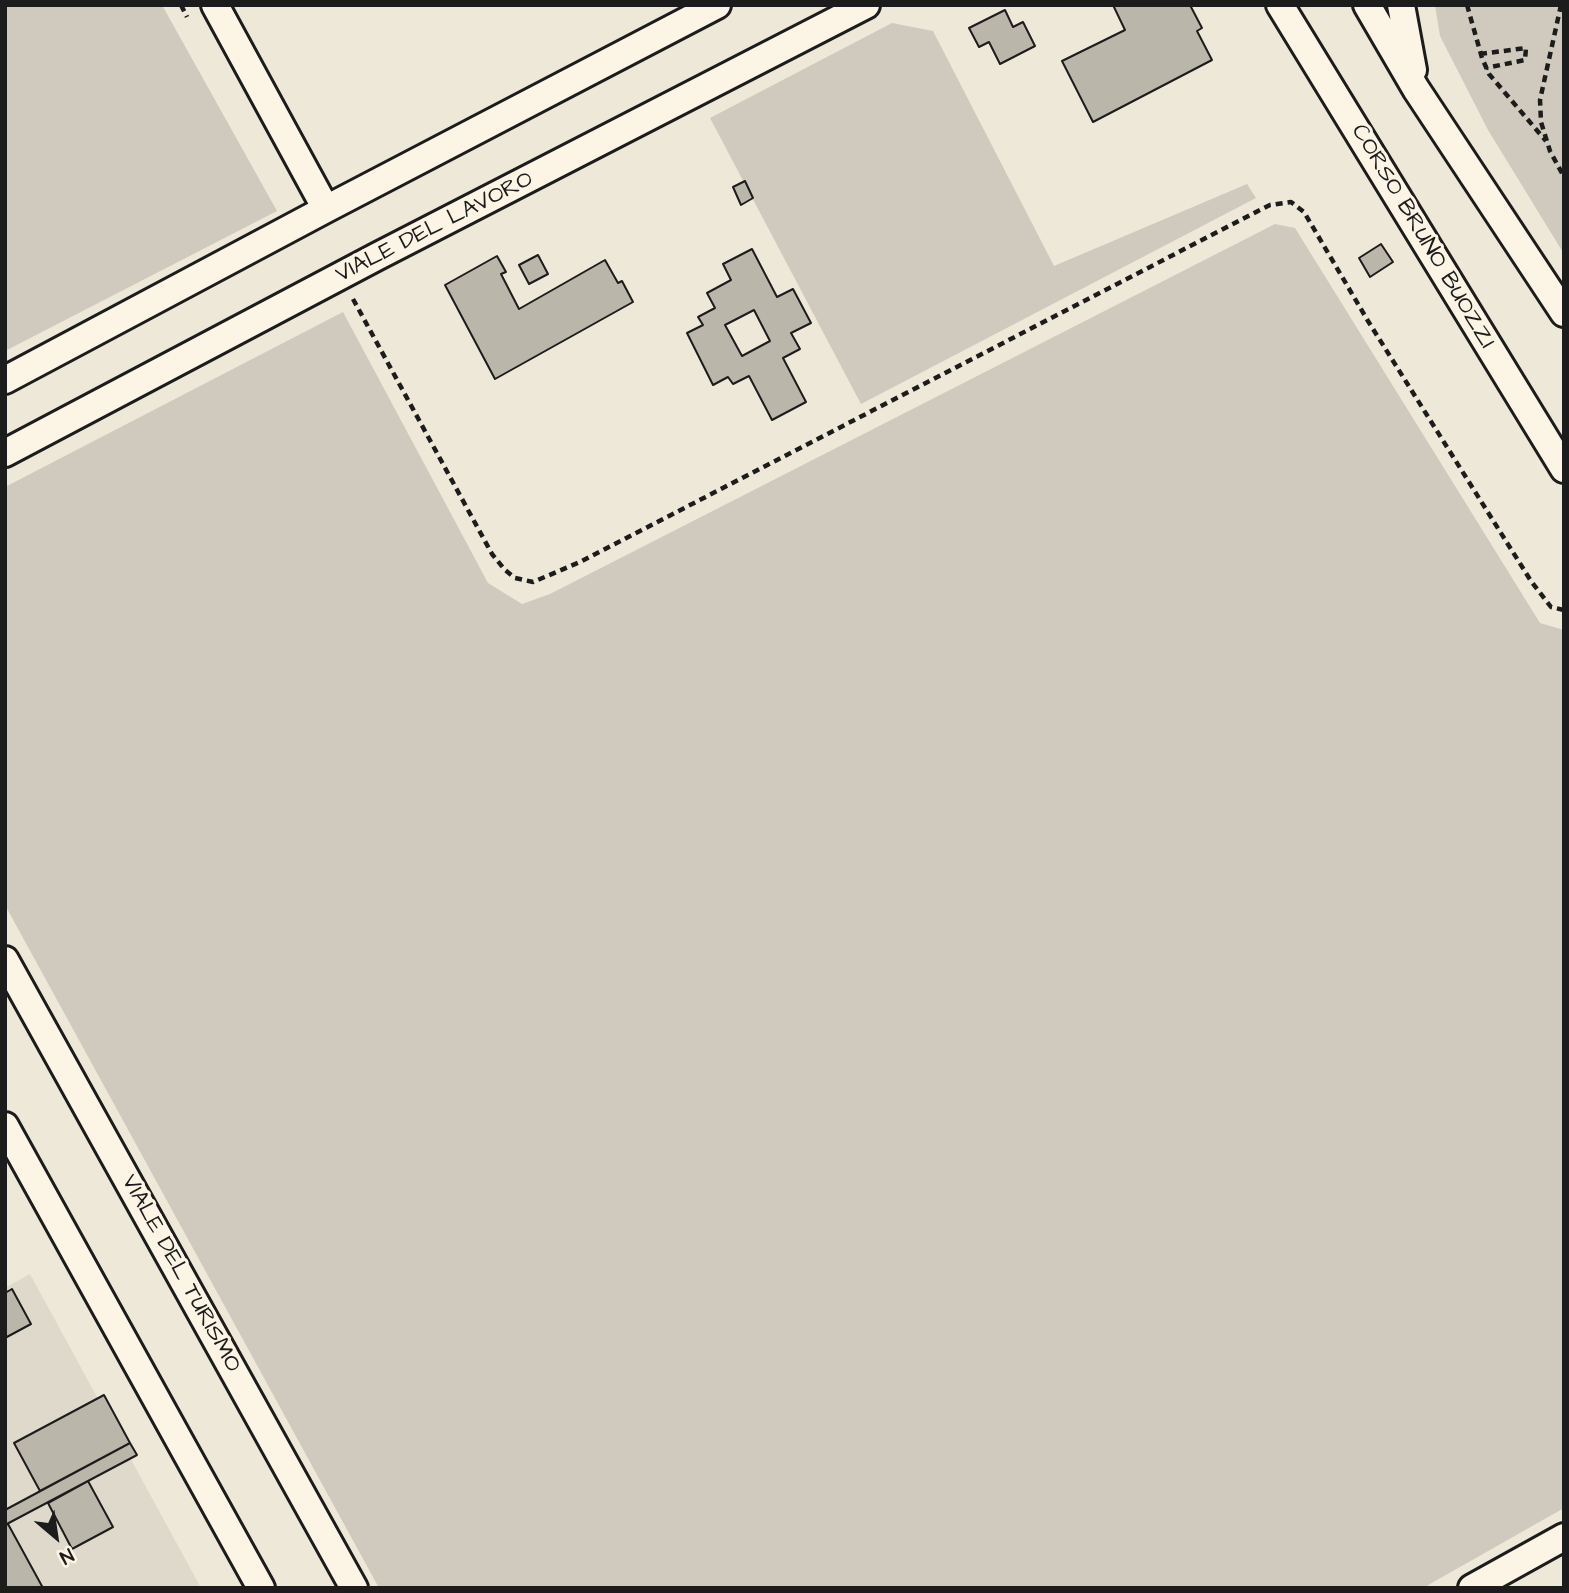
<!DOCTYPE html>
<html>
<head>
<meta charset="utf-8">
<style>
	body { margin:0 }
	#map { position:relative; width:1569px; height:1593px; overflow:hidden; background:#eee8d9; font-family:"Architects Daughter",sans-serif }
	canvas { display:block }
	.frame { position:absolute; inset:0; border:7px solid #1c1c1c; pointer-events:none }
	.north { position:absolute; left:21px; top:1502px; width:70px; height:70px; -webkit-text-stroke:5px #fcf5e5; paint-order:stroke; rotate:151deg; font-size:19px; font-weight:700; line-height:28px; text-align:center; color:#1c1c1c }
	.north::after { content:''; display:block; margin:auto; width:24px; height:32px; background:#1c1c1c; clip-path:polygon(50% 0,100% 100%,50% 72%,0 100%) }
</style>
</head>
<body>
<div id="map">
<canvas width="1569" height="1593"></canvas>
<div class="frame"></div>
<div class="north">N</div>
</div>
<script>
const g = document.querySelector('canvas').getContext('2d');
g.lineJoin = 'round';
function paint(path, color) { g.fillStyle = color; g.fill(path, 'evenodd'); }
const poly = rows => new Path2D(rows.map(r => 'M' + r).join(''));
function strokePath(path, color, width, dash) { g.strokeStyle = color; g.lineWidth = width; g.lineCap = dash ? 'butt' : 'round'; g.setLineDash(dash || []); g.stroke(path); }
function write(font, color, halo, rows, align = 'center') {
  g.font = font + ' "Architects Daughter",sans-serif'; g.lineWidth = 6; g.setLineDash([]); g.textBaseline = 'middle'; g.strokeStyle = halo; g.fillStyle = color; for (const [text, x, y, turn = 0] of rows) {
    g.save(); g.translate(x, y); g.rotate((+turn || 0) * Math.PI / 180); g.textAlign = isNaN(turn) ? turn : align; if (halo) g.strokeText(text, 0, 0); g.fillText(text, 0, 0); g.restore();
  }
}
paint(poly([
	[30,1274,201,1588,5,1588,5,1288]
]), '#ded9cb');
paint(poly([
	[5,5,162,5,277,211,5,351],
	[1435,5,1564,5,1564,254,1488,130,1440,36],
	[892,23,933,31,1054,266,1247,184,1256,198,861,404,710,118],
	[1275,224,1295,228,1540,623,1564,630,1564,1508,1423,1588,379,1588,5,905,5,487,343,312,488,583,522,604,550,594]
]), '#cfcabd');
const building = poly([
	[1113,5,1190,5,1202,28,1197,31,1212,60,1093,122,1062,61,1125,30,1113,5],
	[1005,10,1013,27,1023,22,1035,46,1000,64,989,42,979,47,969,28,1005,10],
	[745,181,753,198,741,205,733,187,745,181],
	[1381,244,1393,262,1370,277,1359,258,1381,244],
	[752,249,777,297,793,289,811,323,791,333,800,349,783,358,806,402,772,420,749,376,733,384,728,377,713,385,687,333,703,325,698,317,715,308,707,293,731,280,723,264,752,249],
	[754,310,770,341,742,356,725,325,754,310],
	[538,255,548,274,529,284,519,265,538,255],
	[497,256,506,272,501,274,519,309,605,260,618,283,622,281,633,302,495,379,445,285,497,256],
	[12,1289,31,1324,5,1338,5,1293,12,1289],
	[104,1395,130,1443,40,1491,14,1443,104,1395],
	[130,1443,137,1455,5,1525,5,1510,130,1443],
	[88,1481,113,1527,72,1549,48,1503,88,1481],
	[8,1524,43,1588,5,1588,5,1525,8,1524]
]);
paint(building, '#bab6aa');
strokePath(building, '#1c1c1c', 2);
const street = poly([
	[215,5,326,209],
	[1280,5,1564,469],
	[1367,5,1416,89,1564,313],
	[1401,5,1413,70],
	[5,380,326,209,717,5],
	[5,453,378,256,866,5],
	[5,960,354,1588],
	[5,1126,261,1588],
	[1472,1588,1564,1537]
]);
strokePath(street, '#1c1c1c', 32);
strokePath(poly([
	[181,5,187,17],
	[1467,5,1482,58,1489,74,1546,141],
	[1561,5,1540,100,1541,122,1550,151,1564,177],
	[1480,54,1526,48,1525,60,1486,68],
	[353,299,492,554,505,570,515,578,533,582,580,562,1258,211,1270,205,1291,202,1304,212,1368,321,1531,581,1551,607,1564,610]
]), '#1c1c1c', 4.5, [7, 5]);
strokePath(street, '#fcf5e5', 26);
write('23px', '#1c1c1c', '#fcf5e5', [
	["VIALE DEL LAVORO",435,228,-27],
	["CORSO BRUNO BUOZZI",1422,237,59],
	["VIALE DEL TURISMO",180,1274,61]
]);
</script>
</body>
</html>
